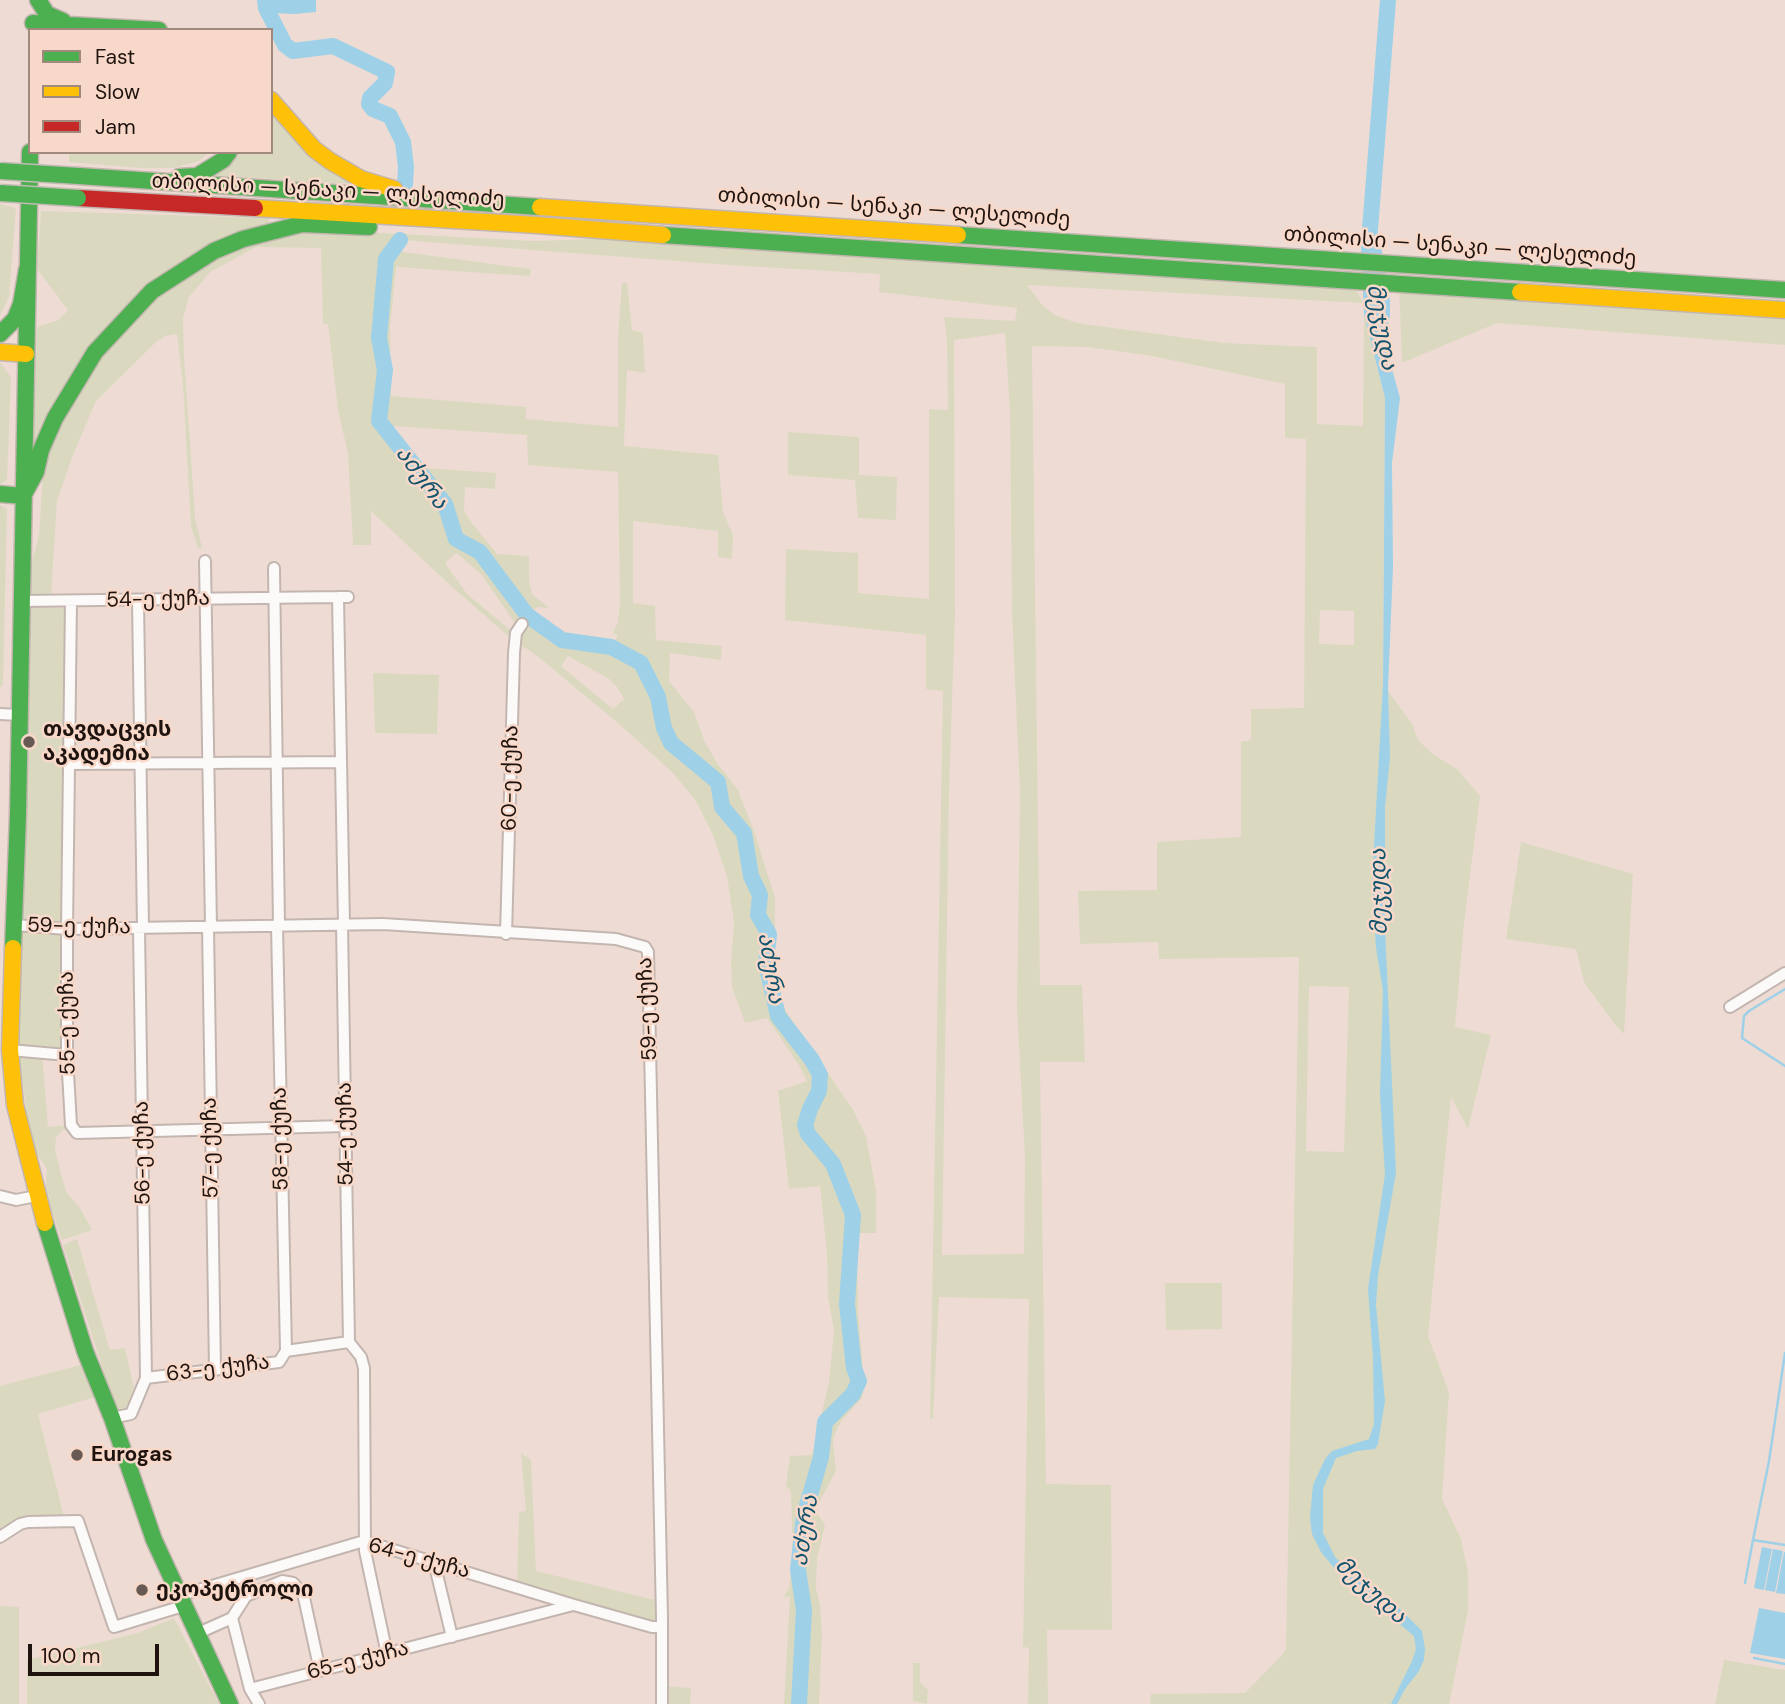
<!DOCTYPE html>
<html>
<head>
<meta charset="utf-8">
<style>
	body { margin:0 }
	#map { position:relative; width:1785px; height:1704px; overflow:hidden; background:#eedcd4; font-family:"DM Sans",sans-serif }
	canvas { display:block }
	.legend { position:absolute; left:28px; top:28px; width:245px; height:126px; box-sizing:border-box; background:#f8d8c9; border:2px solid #a1897e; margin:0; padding:9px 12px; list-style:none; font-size:21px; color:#1e130e }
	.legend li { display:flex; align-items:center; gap:14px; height:35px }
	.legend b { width:35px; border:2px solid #a1897e }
	.scale { position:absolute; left:28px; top:1644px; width:131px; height:32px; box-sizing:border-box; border:4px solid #1e130e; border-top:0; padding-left:9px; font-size:21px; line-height:24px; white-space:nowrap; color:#1e130e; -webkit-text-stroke:5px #f8d8c9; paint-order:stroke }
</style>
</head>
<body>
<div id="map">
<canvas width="1785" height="1704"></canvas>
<ul class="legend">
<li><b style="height:9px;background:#4caf50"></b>Fast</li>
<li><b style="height:9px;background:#ffc107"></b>Slow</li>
<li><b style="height:9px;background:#c62828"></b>Jam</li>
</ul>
<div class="scale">100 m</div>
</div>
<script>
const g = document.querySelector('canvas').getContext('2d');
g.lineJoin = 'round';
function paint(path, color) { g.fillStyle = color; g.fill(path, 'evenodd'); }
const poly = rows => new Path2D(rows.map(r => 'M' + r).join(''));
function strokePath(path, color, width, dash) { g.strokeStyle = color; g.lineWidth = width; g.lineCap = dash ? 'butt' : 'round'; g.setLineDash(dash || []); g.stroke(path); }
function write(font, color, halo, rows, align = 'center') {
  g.font = font + ' "DM Sans","Noto Sans Georgian",sans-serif'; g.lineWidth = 5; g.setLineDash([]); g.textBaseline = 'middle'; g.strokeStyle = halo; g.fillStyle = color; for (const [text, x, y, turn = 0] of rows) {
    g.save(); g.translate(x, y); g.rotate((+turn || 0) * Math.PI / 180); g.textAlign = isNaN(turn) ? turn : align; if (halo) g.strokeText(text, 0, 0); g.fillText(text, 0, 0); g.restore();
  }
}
paint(poly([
	[271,108,350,184,207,175,235,152,271,152],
	[69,152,209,152,199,161,173,168,140,168,69,162],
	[0,204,16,208,9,297,0,316],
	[41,211,269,218,269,226,141,296,33,446,37,327,58,320,68,310,37,269],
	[307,229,400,234,399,239,385,260,377,338,382,370,376,406,376,422,442,506,453,540,479,555,526,617,517,626,481,574,456,553,445,563,467,594,514,633,513,640,452,587,371,511,371,545,353,545,348,454,338,409,328,324,323,324,321,248,256,247,210,272,189,297,183,318,184,356,195,517,202,548,198,548,191,526,183,385,177,334,165,336,156,342,96,401,73,455,57,501,51,596,29,596,30,569,39,535,44,456,92,369,128,325,169,287,223,253],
	[402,234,534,241,623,238,1356,290,1364,303,1027,285,1043,306,1055,315,1077,323,1224,343,1317,347,1317,424,1363,426,1364,314,1385,398,1383,684,1412,724,1418,740,1434,755,1457,769,1480,796,1464,923,1455,1027,1491,1035,1468,1129,1451,1097,1428,1336,1449,1392,1442,1499,1461,1539,1468,1572,1468,1611,1449,1704,1150,1704,1151,1694,1245,1693,1282,1655,1286,1648,1299,957,1159,959,1158,942,1080,944,1078,891,1157,890,1157,842,1241,837,1241,742,1251,740,1251,709,1304,708,1306,439,1285,438,1285,384,1147,355,1087,347,1032,346,1040,985,1082,985,1085,1062,1040,1062,1046,1484,1111,1485,1112,1630,1047,1630,1048,1704,1028,1704,1029,1648,1023,1647,1029,1299,939,1297,933,1418,930,1419,943,691,926,689,926,635,785,620,786,549,858,553,858,593,929,599,929,409,948,410,947,340,944,317,1015,321,1017,308,879,292,880,274,729,265,402,240],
	[1005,333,1010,411,1012,612,1020,794,1017,1008,1025,1158,1024,1254,942,1255,949,792,955,613,954,340],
	[1320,610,1354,611,1354,645,1319,644],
	[1309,986,1349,987,1344,1152,1306,1151],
	[396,251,530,269,530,276,396,267,390,328,391,396,526,407,526,419,618,427,618,337,622,283,627,283,632,330,643,333,645,373,627,370,624,446,718,455,723,512,733,535,732,559,718,557,718,531,633,521,633,603,655,606,656,640,722,646,721,660,670,653,669,681,694,712,704,740,717,763,738,790,755,834,775,898,775,934,772,957,774,981,786,1011,853,1110,866,1136,876,1191,876,1233,857,1233,858,1310,864,1382,862,1398,842,1420,836,1431,833,1440,836,1471,815,1510,825,1525,817,1558,816,1588,820,1605,822,1634,819,1704,784,1704,790,1596,783,1598,789,1588,793,1562,791,1492,786,1485,790,1456,812,1455,829,1382,834,1331,828,1297,827,1254,820,1186,789,1189,778,1091,807,1081,799,1065,767,1018,745,1023,732,987,731,964,734,923,727,876,713,835,696,801,673,773,618,723,537,656,518,643,518,634,530,618,562,640,611,647,618,636,613,633,618,622,620,602,618,472,528,465,527,435,393,426,424,468,496,473,495,489,465,487,464,510,471,522,497,554,529,556,529,580,532,594,549,608,538,607,528,614,482,550,457,537,446,500,382,421,387,369,382,339,388,260],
	[568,656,609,679,618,688,624,699,613,709,561,666],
	[1399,285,1785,310,1785,345,1497,323,1402,363],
	[0,362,11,377,7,480,0,484],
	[788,432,859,437,859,475,897,477,896,520,858,518,855,480,788,475],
	[0,505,7,509,3,685,0,687],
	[28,608,67,608,68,926,19,922,24,767,33,741,25,719],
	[373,673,439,675,437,734,375,733],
	[1521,842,1633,874,1624,1034,1613,1022,1584,982,1576,949,1506,939],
	[19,931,63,933,63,1051,18,1049],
	[19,1051,42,1053,48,1127,69,1125,69,1129,62,1130,56,1138,55,1150,66,1192,80,1208,92,1230,62,1240,45,1192,47,1169,30,1143],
	[77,1239,110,1350,125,1348,134,1388,125,1410,117,1413,63,1245],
	[1165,1283,1222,1283,1222,1329,1166,1330],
	[84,1364,95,1397,38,1414,64,1517,0,1531,0,1386],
	[521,1453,531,1460,536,1571,659,1601,659,1612,654,1624,517,1584,519,1512,526,1511],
	[0,1606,19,1607,19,1704,0,1704],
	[174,1618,219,1704,27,1704,27,1660,138,1633],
	[1724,1660,1785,1670,1785,1704,1715,1704],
	[913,1663,920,1663,920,1682,928,1690,927,1704,913,1701],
	[663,1686,691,1688,690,1704,664,1704]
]), '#dad9bf');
paint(poly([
	[272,0,316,0,316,12,295,14,272,13],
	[1369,242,1381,246,1390,301,1390,316,1384,340,1400,398,1392,463,1393,567,1388,688,1390,757,1385,807,1385,928,1396,1173,1378,1275,1376,1305,1385,1401,1378,1444,1375,1449,1357,1451,1336,1458,1323,1489,1323,1533,1335,1557,1350,1572,1397,1606,1422,1631,1425,1649,1424,1660,1419,1671,1405,1689,1397,1704,1391,1704,1412,1661,1416,1649,1414,1636,1335,1569,1321,1552,1312,1534,1310,1518,1313,1485,1325,1459,1332,1451,1369,1439,1374,1424,1373,1358,1368,1289,1385,1174,1380,1094,1383,990,1376,948,1372,882,1383,684,1385,398,1364,314,1361,245],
	[1762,1547,1772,1549,1764,1590,1754,1588],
	[1773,1549,1783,1551,1775,1592,1765,1590],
	[1784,1552,1785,1552,1785,1594,1776,1593],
	[1759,1608,1785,1613,1785,1659,1750,1653]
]), '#9ed0e8');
strokePath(poly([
	[1785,989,1749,1011,1744,1016,1742,1038,1785,1066],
	[1753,1540,1769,1461,1785,1353],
	[1745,1583,1753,1540,1785,1545],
	[1754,1658,1785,1664]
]), '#9ed0e8', 2.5);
strokePath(poly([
	[265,0,266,8,285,45,293,51,333,46,387,72,385,83,370,98,369,104,373,109,390,116,403,142,406,167,405,184],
	[400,240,386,259,379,338,385,370,379,421,445,504,456,539,480,552,527,615,562,640,611,647,641,663,658,697,664,728,671,743,718,782,722,807,744,833,751,876,760,895,758,915,769,934,766,964,778,1016,812,1060,820,1075,819,1091,810,1109,805,1125,808,1134,833,1164,853,1215,847,1304,854,1368,859,1381,853,1394,825,1422,821,1457,804,1516,798,1570,804,1610,799,1704],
	[1370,263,1369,242,1388,0]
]), '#9ed0e8', 16);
const street = poly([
	[205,561,211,927],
	[274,568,279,926],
	[138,600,143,928],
	[21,601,338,597],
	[71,601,67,929,67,1055,71,1125,77,1133,346,1126],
	[0,714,19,715],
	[70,764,341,762],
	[15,925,67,929,383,924,616,939,645,947,648,952,662,1618,662,1704],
	[342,925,349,1342],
	[344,925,338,597,348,597],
	[277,926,286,1351],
	[208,927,215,1369],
	[139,929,146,1378],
	[506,934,514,653,516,633,522,624],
	[1730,1007,1785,973],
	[10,1050,67,1055],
	[0,1196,16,1200,36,1196],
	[349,1342,361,1357,364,1368,365,1551,387,1654],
	[286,1351,349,1342],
	[112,1418,131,1414,146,1378,279,1362,286,1351],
	[0,1537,20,1524,28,1522,78,1521,114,1627,183,1606],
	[434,1562,452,1637],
	[178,1596,364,1541,574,1605,652,1627,661,1627],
	[232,1618,246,1596,282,1581,293,1583,303,1593,320,1671],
	[232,1618,250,1689,259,1704],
	[196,1634,232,1618],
	[250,1689,573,1605]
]);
const fast = poly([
	[38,0,47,14,63,21],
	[33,23,159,30],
	[79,176,540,207],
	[179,177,197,176,223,160,229,152],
	[663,235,1520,292],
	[958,235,1785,290],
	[0,334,15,319,21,304,27,269],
	[0,494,23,496],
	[23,496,36,472,41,450,55,418,95,352,152,291,214,251,243,239,302,224,369,227],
	[13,948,18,815,30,152],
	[45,1223,85,1351,112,1418,154,1540,230,1704]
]);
const slow = poly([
	[271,100,314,149,330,161,361,179,394,189],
	[540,207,958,235],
	[255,208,536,225,663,235],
	[1520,292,1785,310],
	[0,352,26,354],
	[13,948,10,1050,15,1105,45,1223]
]);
const jam = poly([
	[78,198,255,208]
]);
strokePath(street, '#c3b5af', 14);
strokePath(fast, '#c3b5af', 19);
strokePath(slow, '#c3b5af', 19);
strokePath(jam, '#c3b5af', 19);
strokePath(street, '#fcfaf9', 10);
strokePath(fast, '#4caf50', 16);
strokePath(slow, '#ffc107', 16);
strokePath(jam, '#c62828', 16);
const fastBridge = poly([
	[0,171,79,176],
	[0,193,78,198]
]);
strokePath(fastBridge, '#c3bab7', 19, []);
strokePath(fastBridge, '#4caf50', 16);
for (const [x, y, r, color] of [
	[29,742,7,"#675953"],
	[77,1455,7,"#675953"],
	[142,1590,7,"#675953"]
]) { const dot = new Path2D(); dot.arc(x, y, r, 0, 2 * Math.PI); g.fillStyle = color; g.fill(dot); strokePath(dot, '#f8d8c9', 2.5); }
write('21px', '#1e130e', '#f8d8c9', [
	["თბილისი — სენაკი — ლესელიძე",328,191,3],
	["თბილისი — სენაკი — ლესელიძე",894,208,4],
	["თბილისი — სენაკი — ლესელიძე",1460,247,4],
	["54-ე ქუჩა",158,600,-1],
	["60-ე ქუჩა",511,778,-89],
	["59-ე ქუჩა",79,927,1],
	["59-ე ქუჩა",648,1009,-93],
	["55-ე ქუჩა",68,1023,-91],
	["54-ე ქუჩა",346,1134,-91],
	["58-ე ქუჩა",281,1139,-91],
	["57-ე ქუჩა",211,1148,-91],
	["56-ე ქუჩა",143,1153,-91],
	["63-ე ქუჩა",218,1369,-7],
	["64-ე ქუჩა",419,1559,15],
	["65-ე ქუჩა",358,1661,-14]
]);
write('bold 21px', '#1e130e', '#f8d8c9', [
	["თავდაცვის",43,730],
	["აკადემია",43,754],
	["Eurogas",91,1455],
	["ეკოპეტროლი",156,1590]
], 'left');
write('italic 23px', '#12536d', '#f8d8c9', [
	["მეჯუდა",1381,327,80],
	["აძურა",421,478,54],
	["მეჯუდა",1380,892,-91],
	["აძურა",770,968,81],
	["აძურა",806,1531,-81],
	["მეჯუდა",1370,1591,42]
]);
</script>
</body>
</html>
